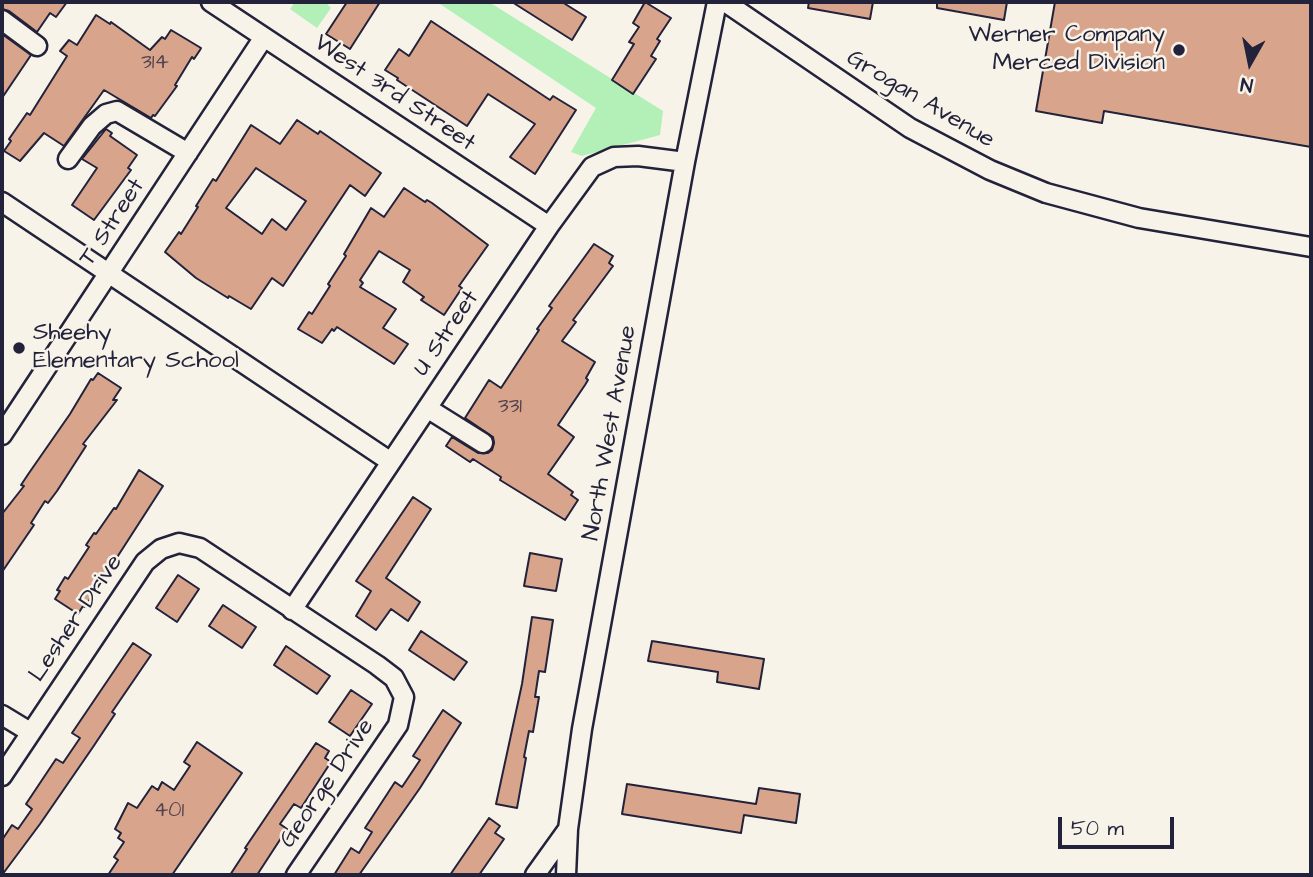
<!DOCTYPE html>
<html>
<head>
<meta charset="utf-8">
<style>
	body { margin:0 }
	#map { position:relative; width:1313px; height:877px; overflow:hidden; background:#f7f3e8; font-family:"Architects Daughter",sans-serif }
	canvas { display:block }
	.frame { position:absolute; inset:0; border:4px solid #22223b; pointer-events:none }
	.north { position:absolute; left:1215px; top:28px; width:70px; height:70px; -webkit-text-stroke:5px #f7f3e8; paint-order:stroke; rotate:189deg; font-size:19px; font-weight:700; line-height:28px; text-align:center; color:#22223b }
	.north::after { content:''; display:block; margin:auto; width:24px; height:32px; background:#22223b; clip-path:polygon(50% 0,100% 100%,50% 72%,0 100%) }
	.scale { position:absolute; left:1058px; top:817px; width:116px; height:32px; box-sizing:border-box; border:4px solid #22223b; border-top:0; padding-left:9px; font-size:21px; line-height:24px; white-space:nowrap; color:#22223b; -webkit-text-stroke:5px #f7f3e8; paint-order:stroke }
</style>
</head>
<body>
<div id="map">
<canvas width="1313" height="877"></canvas>
<div class="frame"></div>
<div class="north">N</div>
<div class="scale">50 m</div>
</div>
<script>
const g = document.querySelector('canvas').getContext('2d');
g.lineJoin = 'round';
function paint(path, color) { g.fillStyle = color; g.fill(path, 'evenodd'); }
const poly = rows => new Path2D(rows.map(r => 'M' + r).join(''));
function strokePath(path, color, width, dash) { g.strokeStyle = color; g.lineWidth = width; g.lineCap = dash ? 'butt' : 'round'; g.setLineDash(dash || []); g.stroke(path); }
function write(font, color, halo, rows, align = 'center') {
  g.font = font + ' "Architects Daughter",sans-serif'; g.lineWidth = 5; g.setLineDash([]); g.textBaseline = 'middle'; g.strokeStyle = halo; g.fillStyle = color; for (const [text, x, y, turn = 0] of rows) {
    g.save(); g.translate(x, y); g.rotate((+turn || 0) * Math.PI / 180); g.textAlign = isNaN(turn) ? turn : align; if (halo) g.strokeText(text, 0, 0); g.fillText(text, 0, 0); g.restore();
  }
}
paint(poly([
	[295,2,330,2,328,5,331,8,317,28,290,9],
	[437,2,489,2,663,111,660,135,582,156,571,152,596,108]
]), '#b2f0b7');
const building = poly([
	[2,2,67,2,56,17,50,13,37,32,9,11,2,9,2,2],
	[347,2,380,2,350,49,326,34,347,2],
	[512,2,562,2,586,17,572,40,512,2],
	[645,2,671,18,657,39,660,41,651,56,656,59,633,94,612,80,634,44,629,42,639,27,633,23,645,2],
	[809,2,873,2,870,19,808,8,809,2],
	[937,2,1007,2,1004,20,937,8,937,2],
	[1055,2,1311,2,1311,147,1104,111,1102,123,1036,111,1055,2],
	[96,15,110,24,111,22,150,50,162,37,165,39,171,30,201,48,200,50,194,59,192,57,175,85,177,86,155,116,153,115,151,118,104,90,64,146,44,133,20,161,4,151,11,141,9,139,27,113,30,115,67,56,60,51,69,40,77,45,96,15],
	[431,21,550,100,553,96,576,110,535,174,510,157,535,124,488,94,467,126,397,80,398,78,385,70,399,49,409,56,431,21],
	[2,34,31,55,2,98,2,34],
	[297,120,318,134,320,131,381,173,365,196,350,185,283,286,272,278,251,309,229,296,228,298,196,278,165,252,179,232,181,234,198,207,196,206,213,179,216,181,251,125,280,144,297,120],
	[256,168,306,201,286,230,272,219,262,234,226,208,256,168],
	[106,129,112,133,110,136,137,155,128,168,131,170,94,220,72,205,97,168,82,159,106,129],
	[404,188,425,202,427,200,432,203,488,245,459,286,462,288,444,315,421,300,424,297,403,282,410,270,379,251,360,280,363,283,360,287,396,309,383,328,408,344,394,364,337,327,334,331,332,329,322,343,298,329,309,312,312,314,330,286,328,284,346,256,344,254,371,208,384,217,404,188],
	[594,244,613,256,609,263,613,266,573,320,576,322,562,341,595,362,586,378,588,380,585,385,558,425,574,437,548,474,573,492,571,495,578,500,565,520,500,480,501,477,473,459,470,462,446,446,452,437,478,453,488,453,492,450,494,443,493,437,465,418,489,380,501,388,539,330,537,329,552,308,549,306,594,244],
	[98,373,121,388,113,400,117,400,83,444,86,446,57,491,48,503,45,501,31,523,34,525,2,572,2,514,24,486,21,485,29,473,70,414,91,379,93,380,98,373],
	[139,470,163,486,85,607,83,606,78,614,55,599,60,591,57,590,65,577,68,579,89,547,86,545,94,533,96,534,114,508,116,509,139,470],
	[413,497,431,509,386,578,420,602,408,621,391,609,376,630,356,616,371,591,356,581,413,497],
	[530,553,562,559,556,591,524,586,530,553],
	[178,575,199,589,177,622,156,608,178,575],
	[223,605,256,627,242,648,209,626,223,605],
	[532,617,553,620,545,672,539,671,535,697,539,697,533,732,529,731,524,757,526,758,517,808,496,804,522,684,532,617],
	[421,631,467,662,454,680,409,650,421,631],
	[652,641,764,659,759,689,717,682,718,672,648,661,652,641],
	[133,643,151,655,112,712,115,714,93,747,40,824,2,875,2,840,12,825,18,829,32,809,26,804,56,759,63,763,80,738,72,733,133,643],
	[286,646,330,676,317,694,274,665,286,646],
	[351,690,372,704,350,736,329,722,351,690],
	[443,710,461,723,420,788,359,875,334,875,351,848,359,853,372,832,365,828,395,782,402,787,420,760,413,756,443,710],
	[197,742,242,773,172,875,108,875,118,860,114,857,124,842,118,838,121,833,115,829,128,803,137,808,152,786,158,790,162,782,174,790,190,766,184,762,197,742],
	[316,743,329,751,325,758,331,762,301,808,294,804,280,824,287,829,257,875,230,875,247,849,245,848,316,743],
	[627,784,756,804,759,788,800,794,796,823,744,815,741,833,622,814,627,784],
	[489,818,500,826,495,833,504,839,479,875,450,875,489,818]
]);
paint(building, '#d8a58c');
strokePath(building, '#22223b', 2);
const street = poly([
	[211,2,549,226],
	[725,2,910,128,990,170,1046,193,1139,218,1311,247],
	[2,20,37,46],
	[68,159,92,126,106,114,117,111,188,153],
	[2,202,391,462],
	[427,408,483,443],
	[2,435,264,37],
	[292,610,549,226,592,167,614,157,638,156,685,162],
	[2,715,30,732],
	[2,776,145,562,161,549,179,543,200,548,377,665,394,678,404,697,398,725,296,875],
	[535,875,568,829],
	[566,875,568,829,582,729,685,162,717,2]
]);
strokePath(street, '#22223b', 23);
strokePath(street, '#f7f3e8', 18);
for (const [x, y, r, color] of [
	[1179,50,7,"#22223b"],
	[19,348,7,"#22223b"]
]) { const dot = new Path2D(); dot.arc(x, y, r, 0, 2 * Math.PI); g.fillStyle = color; g.fill(dot); strokePath(dot, '#f7f3e8', 2.5); }
write('21px', '#50434f', null, [
	["314",155,64],
	["331",510,408],
	["401",169,812]
]);
write('24px', '#22223b', '#f7f3e8', [
	["Werner Company",1165,36],
	["Merced Division",1165,64],
	["Sheehy",33,334,"left"],
	["Elementary School",33,362,"left"]
], 'right');
write('24px', '#22223b', '#f7f3e8', [
	["West 3rd Street",394,94,34],
	["Grogan Avenue",920,100,31],
	["T Street",113,223,-57],
	["U Street",447,334,-56],
	["North West Avenue",611,433,-80],
	["Lesher Drive",77,619,-56],
	["George Drive",328,784,-56]
]);
</script>
</body>
</html>
